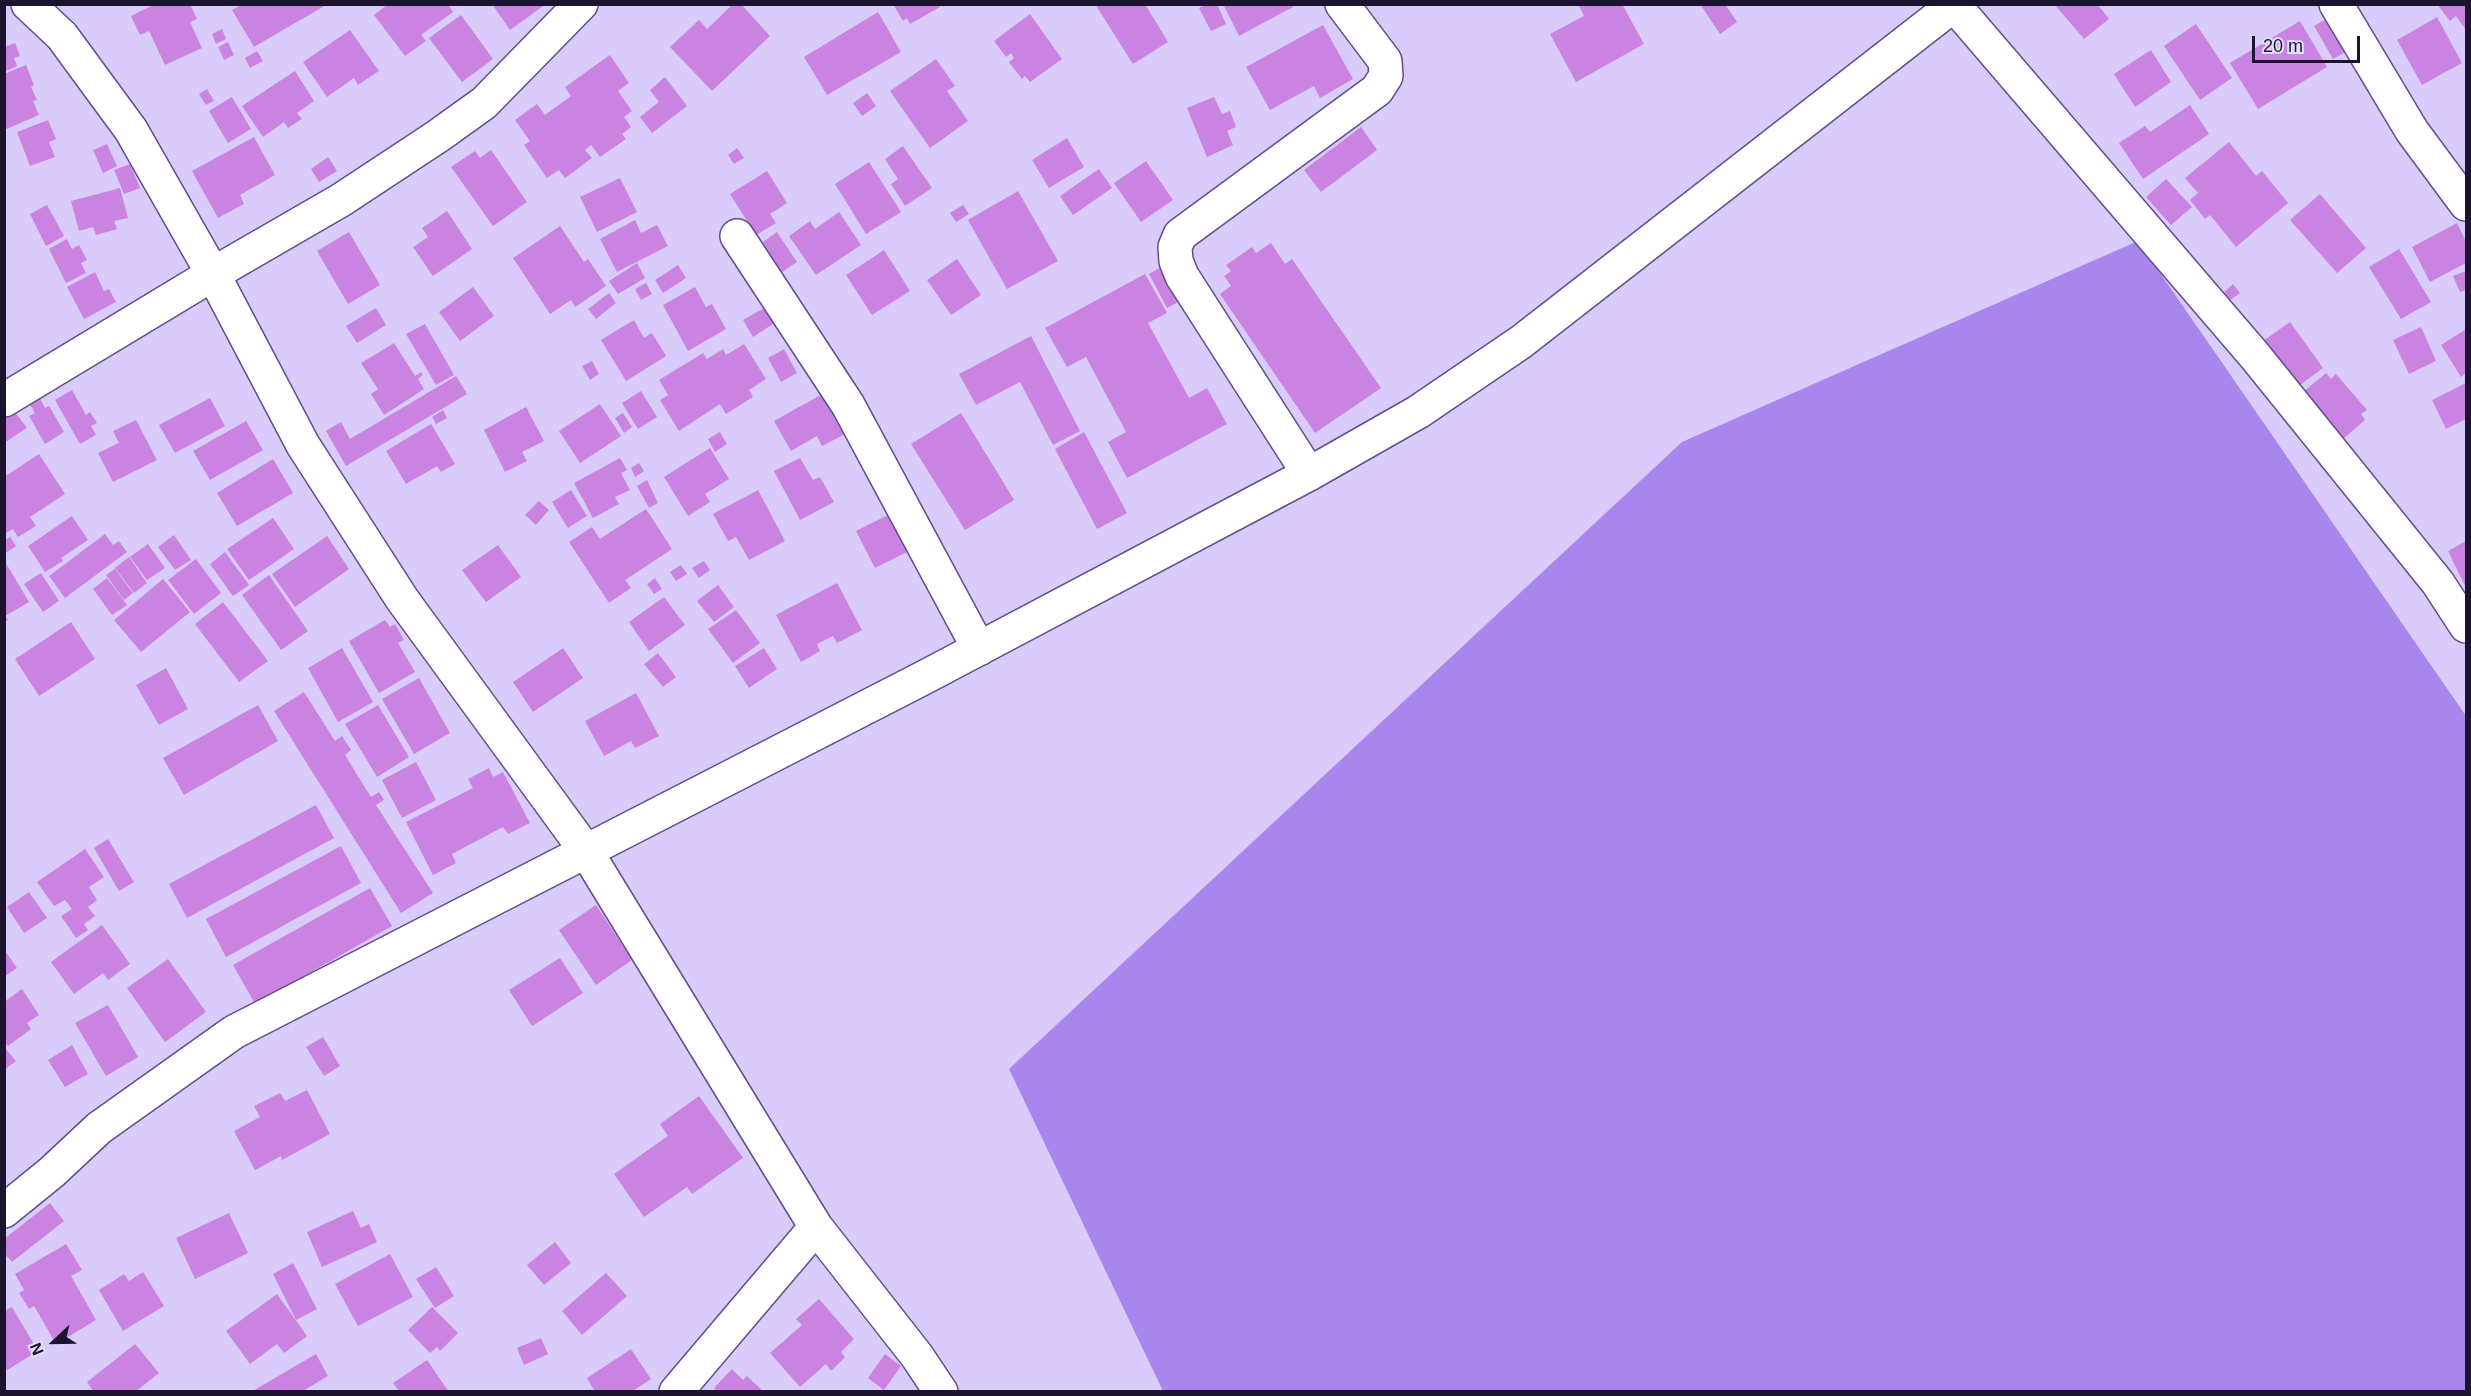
<!DOCTYPE html>
<html>
<head>
<meta charset="utf-8">
<style>
	body { margin:0 }
	#map { position:relative; width:2471px; height:1396px; overflow:hidden; background:#d9ccfa; font-family:Helvetica,sans-serif }
	canvas { display:block }
	.frame { position:absolute; inset:0; border:6px solid #1c132e; pointer-events:none }
	.north { position:absolute; left:24px; top:1312px; width:60px; height:60px; -webkit-text-stroke:4px #e4dcfb; paint-order:stroke; rotate:248deg; font-size:16px; font-weight:700; line-height:24px; text-align:center; color:#1c132e }
	.north::after { content:''; display:block; margin:auto; width:21px; height:27px; background:#1c132e; clip-path:polygon(50% 0,100% 100%,50% 72%,0 100%) }
	.scale { position:absolute; left:2252px; top:36px; width:108px; height:27px; box-sizing:border-box; border:3px solid #1c132e; border-top:0; padding-left:8px; font-size:18px; line-height:21px; white-space:nowrap; color:#1c132e; -webkit-text-stroke:4px #e4dcfb; paint-order:stroke }
</style>
</head>
<body>
<div id="map">
<canvas width="2471" height="1396"></canvas>
<div class="frame"></div>
<div class="north">N</div>
<div class="scale">20 m</div>
</div>
<script>
const g = document.querySelector('canvas').getContext('2d');
g.lineJoin = 'round';
function paint(path, color) { g.fillStyle = color; g.fill(path, 'evenodd'); }
const poly = rows => new Path2D(rows.map(r => 'M' + r).join(''));
function strokePath(path, color, width, dash) { g.strokeStyle = color; g.lineWidth = width; g.lineCap = dash ? 'butt' : 'round'; g.setLineDash(dash || []); g.stroke(path); }
paint(poly([
	[2138,241,2466,716,2466,1391,1163,1391,1009,1069,1682,442]
]), '#a886ed');
paint(poly([
	[155,4,190,4,197,19,190,22,202,48,165,65,149,31,140,35,131,16],
	[388,4,448,4,453,12,421,35,426,41,405,56,374,15],
	[492,4,546,4,510,30],
	[733,4,741,4,770,36,712,91,670,47,699,20,707,29],
	[893,4,938,4,940,7,910,24,907,18,903,21],
	[1095,4,1145,4,1168,42,1133,64],
	[1206,4,1217,4,1226,24,1211,31,1199,8],
	[1223,4,1292,4,1293,7,1239,36],
	[1578,4,1622,4,1644,44,1576,82,1550,34,1584,16],
	[1700,4,1725,4,1737,22,1720,34],
	[2437,4,2466,4,2466,30,2456,16,2450,21],
	[241,5,326,5,254,47,232,10],
	[2055,5,2098,5,2109,19,2084,39],
	[878,12,901,52,827,95,804,57],
	[1030,14,1062,59,1030,82,1025,76,1022,79,1009,62,1014,58,1011,53,1006,57,994,41],
	[461,15,493,59,462,82,429,38],
	[2330,17,2349,50,2333,59,2314,26],
	[2437,17,2462,63,2422,85,2397,40],
	[2300,21,2327,67,2258,109,2230,63],
	[2196,24,2232,78,2200,100,2164,46],
	[1323,25,1353,79,1320,98,1314,86,1270,110,1246,67],
	[222,29,226,39,216,44,212,34],
	[350,30,379,71,358,85,354,78,327,97,303,62],
	[228,42,234,55,224,60,218,47],
	[15,43,20,56,14,58,17,66,4,72,4,47],
	[2151,50,2171,82,2135,107,2114,74],
	[257,51,263,61,250,68,245,58],
	[610,55,629,83,618,91,632,111,624,117,631,127,622,134,626,139,600,157,591,145,585,150,592,158,565,178,559,170,547,178,524,145,530,141,515,120,537,104,545,115,571,96,565,87],
	[936,59,955,86,947,91,968,121,930,148,890,91],
	[26,65,34,85,31,87,37,100,33,101,39,115,4,130,4,74],
	[295,71,314,101,297,113,302,119,288,128,284,122,263,137,242,106],
	[665,77,687,106,652,133,640,117,659,102,650,90],
	[207,89,214,101,206,105,199,94],
	[867,93,876,106,862,116,853,103],
	[232,97,251,129,228,143,209,111],
	[1214,97,1222,114,1230,111,1236,127,1227,131,1233,145,1207,157,1187,108],
	[2190,105,2209,134,2143,179,2119,143,2145,126,2150,132],
	[48,120,56,139,49,142,55,157,30,166,17,132],
	[1361,127,1377,150,1321,192,1304,170],
	[254,137,275,175,240,195,244,204,218,218,192,171],
	[1067,138,1084,167,1049,188,1032,160],
	[2229,142,2256,176,2262,171,2288,203,2236,247,2210,215,2205,219,2190,200,2198,193,2185,178],
	[107,144,117,166,103,173,93,150],
	[903,146,932,188,905,206,891,184,898,179,885,159],
	[737,148,744,158,734,164,728,155],
	[491,150,527,202,493,226,451,167,475,151,480,158],
	[328,157,337,171,319,182,311,169],
	[1146,161,1173,200,1141,222,1114,183],
	[869,162,901,212,866,234,835,184],
	[130,164,140,188,124,194,114,170],
	[1099,169,1112,188,1073,215,1060,196],
	[767,171,787,203,770,214,776,223,756,235,730,194],
	[620,178,637,212,597,232,580,197],
	[2166,179,2192,207,2171,225,2146,197],
	[120,188,128,218,114,221,117,229,96,235,93,227,79,231,71,201],
	[1018,191,1058,261,1007,289,968,220],
	[2320,194,2366,248,2337,273,2290,220],
	[47,205,64,236,46,246,30,214],
	[963,205,969,214,956,222,950,213],
	[447,211,472,249,433,276,413,247,428,237,422,228],
	[839,212,861,245,816,275,789,236,810,221,815,229],
	[635,220,641,233,657,225,668,246,617,272,600,239],
	[2457,223,2466,242,2466,263,2430,282,2412,247],
	[560,226,584,262,588,259,606,286,575,307,571,300,550,314,513,258],
	[349,232,380,285,348,304,317,251],
	[777,232,797,262,782,272,763,242],
	[67,239,72,249,79,245,87,260,81,263,86,273,66,283,49,249],
	[1271,243,1285,264,1292,259,1381,388,1315,433,1220,294,1231,286,1224,276,1231,271,1226,265,1252,247,1256,253],
	[2399,249,2431,302,2401,319,2369,267],
	[884,250,910,291,872,315,846,275],
	[957,259,981,295,951,315,927,280],
	[637,263,645,278,618,294,609,281],
	[1168,263,1186,298,1167,308,1149,274],
	[678,265,686,278,663,293,655,280],
	[2466,271,2466,290,2460,292,2453,276],
	[95,272,104,291,109,289,116,302,84,319,67,287],
	[1145,274,1167,313,1148,323,1189,398,1207,388,1227,424,1127,478,1108,442,1126,432,1086,357,1067,367,1045,328],
	[646,283,652,294,641,300,635,289],
	[2233,284,2240,293,2230,300,2224,292],
	[473,287,494,316,460,341,439,312],
	[695,287,706,307,712,304,726,329,688,351,663,305],
	[609,293,616,303,596,319,588,309],
	[766,307,776,322,753,337,743,320],
	[376,308,386,325,357,343,346,326],
	[634,320,644,338,652,333,666,356,626,381,601,340],
	[2290,322,2323,368,2296,388,2263,341],
	[425,324,454,375,436,385,406,334],
	[2421,327,2436,361,2409,374,2393,340],
	[2466,329,2466,373,2461,377,2441,345],
	[1031,336,1080,431,1053,445,1020,382,976,405,959,374],
	[394,343,415,376,421,372,423,375,418,379,424,389,384,415,371,394,378,389,361,363],
	[744,344,766,379,749,390,753,397,726,414,720,404,679,431,660,400,668,395,659,380,703,353,707,359,723,349,726,355],
	[784,349,797,373,781,382,768,358],
	[592,361,599,374,590,380,582,366],
	[2326,373,2331,379,2336,374,2367,410,2361,414,2365,420,2343,439,2303,392],
	[456,376,467,394,346,466,326,431,341,422,350,439],
	[2466,383,2466,419,2446,429,2432,400],
	[72,390,86,415,90,412,97,423,91,426,96,435,80,444,55,400],
	[641,391,657,417,638,429,622,403],
	[824,393,847,433,822,446,817,436,791,451,774,421],
	[39,397,45,408,49,406,64,432,45,444,29,416,35,413,29,403],
	[210,398,225,426,175,453,159,425],
	[600,404,621,436,580,463,559,431],
	[526,407,544,441,522,452,527,461,505,472,484,430],
	[443,410,447,418,436,424,432,417],
	[14,411,27,428,4,443,4,418],
	[623,413,632,427,624,433,615,418],
	[961,413,1014,500,965,530,911,444],
	[136,420,157,460,113,482,98,453,119,443,113,431],
	[246,421,263,450,210,480,193,451],
	[431,424,455,464,441,472,437,466,406,484,386,451],
	[720,432,727,444,715,452,708,439],
	[1084,432,1127,513,1097,529,1055,449],
	[710,448,729,479,705,494,710,502,688,516,664,477],
	[39,454,65,494,30,517,36,526,18,537,13,529,4,534,4,477],
	[620,458,627,470,621,473,630,490,615,497,619,504,593,518,574,483],
	[800,458,813,480,820,477,834,502,800,520,774,471],
	[273,459,293,493,237,526,217,493],
	[639,463,644,471,635,477,631,468],
	[647,480,658,503,649,508,637,486],
	[571,490,587,516,568,528,552,502],
	[758,490,785,541,749,560,736,537,728,541,713,514],
	[539,501,549,510,536,525,525,515],
	[646,509,672,549,625,580,631,588,609,603,569,542,592,527,600,539],
	[896,511,915,548,875,568,856,531],
	[72,516,88,540,61,558,63,561,45,572,28,546],
	[273,518,294,549,249,580,227,549],
	[105,534,113,545,119,541,127,552,65,598,49,576],
	[174,535,191,560,175,570,158,547],
	[327,536,349,569,295,607,272,574],
	[10,537,16,546,4,554,4,541],
	[2466,541,2466,588,2448,551],
	[148,544,165,568,147,580,130,557],
	[498,545,521,577,486,602,462,570],
	[225,552,249,585,233,596,210,564],
	[129,557,147,583,134,593,115,568],
	[196,559,221,593,194,614,168,580],
	[4,560,29,602,5,616,8,620,4,622],
	[704,561,710,570,699,578,692,568],
	[681,565,687,574,676,581,670,572],
	[115,569,133,593,124,600,106,575],
	[41,573,59,601,43,612,24,584],
	[269,575,308,631,281,650,242,595],
	[107,578,127,605,112,615,93,589],
	[655,578,662,589,654,594,647,584],
	[163,579,190,612,141,652,114,620],
	[837,583,862,630,837,643,833,636,817,644,820,651,801,662,776,615],
	[718,585,734,607,714,622,697,601],
	[664,597,685,625,649,651,629,622],
	[223,602,268,661,239,682,195,624],
	[736,610,760,643,733,663,708,629],
	[385,620,390,627,395,624,404,640,398,643,415,672,379,693,349,641],
	[71,622,95,659,39,696,15,659],
	[342,648,373,702,338,722,308,668],
	[563,648,583,678,533,712,513,682],
	[764,648,777,669,749,688,735,666],
	[658,653,676,677,663,687,644,664],
	[166,668,188,709,159,725,136,685],
	[419,678,450,733,414,754,382,699],
	[304,692,335,741,342,736,351,750,345,755,371,797,379,792,384,800,376,805,433,893,401,913,274,711],
	[636,693,659,736,635,748,631,741,604,756,585,721],
	[258,705,278,741,184,795,163,758],
	[378,705,409,757,377,777,345,724],
	[416,762,436,800,402,818,382,780],
	[489,768,493,777,503,772,530,823,508,834,503,827,452,854,456,863,433,875,406,822,473,788,468,779],
	[316,805,334,838,187,918,169,884],
	[108,839,134,882,119,891,94,848],
	[341,846,361,883,226,957,206,919],
	[85,849,104,877,89,887,97,900,88,907,95,916,84,924,88,930,76,938,61,916,72,909,65,900,54,906,37,882],
	[370,888,392,926,255,1004,233,965],
	[29,892,47,918,24,933,7,907],
	[596,905,632,960,596,985,559,930],
	[102,925,130,964,108,980,103,973,74,994,51,962],
	[4,949,17,968,4,977],
	[560,958,583,993,532,1026,509,990],
	[168,959,206,1012,165,1042,127,988],
	[22,989,39,1015,27,1023,31,1029,8,1046,4,1040,4,1002],
	[108,1005,138,1057,106,1076,75,1023],
	[323,1037,340,1066,324,1076,306,1047],
	[72,1045,88,1074,65,1087,48,1060],
	[4,1047,16,1061,4,1070],
	[307,1090,330,1134,282,1160,281,1156,255,1170,234,1131,260,1117,254,1106,280,1093,285,1101],
	[699,1096,743,1158,692,1194,687,1187,644,1217,614,1174,668,1136,660,1124],
	[50,1203,64,1221,12,1262,4,1253,4,1239],
	[353,1211,361,1228,369,1224,377,1242,322,1267,307,1232],
	[229,1213,248,1253,195,1279,176,1238],
	[555,1242,571,1263,544,1285,527,1265],
	[66,1244,82,1270,71,1276,96,1320,56,1344,34,1306,29,1309,19,1293,24,1290,15,1274],
	[390,1254,413,1297,358,1326,335,1284],
	[293,1263,317,1309,296,1320,273,1274],
	[436,1267,454,1296,435,1308,416,1279],
	[143,1272,164,1306,123,1331,99,1290,124,1274,129,1281],
	[606,1273,627,1296,582,1335,562,1311],
	[277,1294,307,1336,284,1353,277,1344,250,1364,226,1331],
	[819,1299,854,1339,841,1352,845,1357,831,1371,826,1364,800,1387,770,1353,802,1325,796,1319],
	[12,1307,38,1351,4,1372,4,1311],
	[432,1307,458,1333,440,1351,437,1347,430,1353,408,1330],
	[541,1338,548,1354,524,1365,517,1348],
	[135,1344,159,1373,135,1392,94,1392,87,1382],
	[631,1349,651,1379,631,1392,595,1392,587,1378],
	[316,1354,328,1376,301,1392,251,1392],
	[885,1354,901,1366,884,1390,868,1378],
	[427,1360,449,1392,400,1392,393,1383],
	[732,1369,743,1380,747,1376,764,1392,717,1392,714,1388]
]), '#ca83e0');
const minor = poly([
	[28,4,62,36,131,130,213,274,303,445,402,599,586,851,816,1227,917,1356,941,1392],
	[2336,4,2412,131,2466,204],
	[1954,5,2255,356,2438,583,2466,626],
	[737,236,848,405,979,649],
	[4,400,213,274,341,200,438,136,484,103,581,4],
	[1309,474,1182,276,1176,261,1175,247,1180,235,1377,90,1386,76,1385,61,1342,4],
	[4,1211,52,1172,99,1128,234,1032,927,676,1309,474,1418,412,1521,342,1955,4],
	[676,1392,816,1227]
]);
strokePath(minor, '#624c8e', 36);
strokePath(minor, '#fff', 33);
</script>
</body>
</html>
